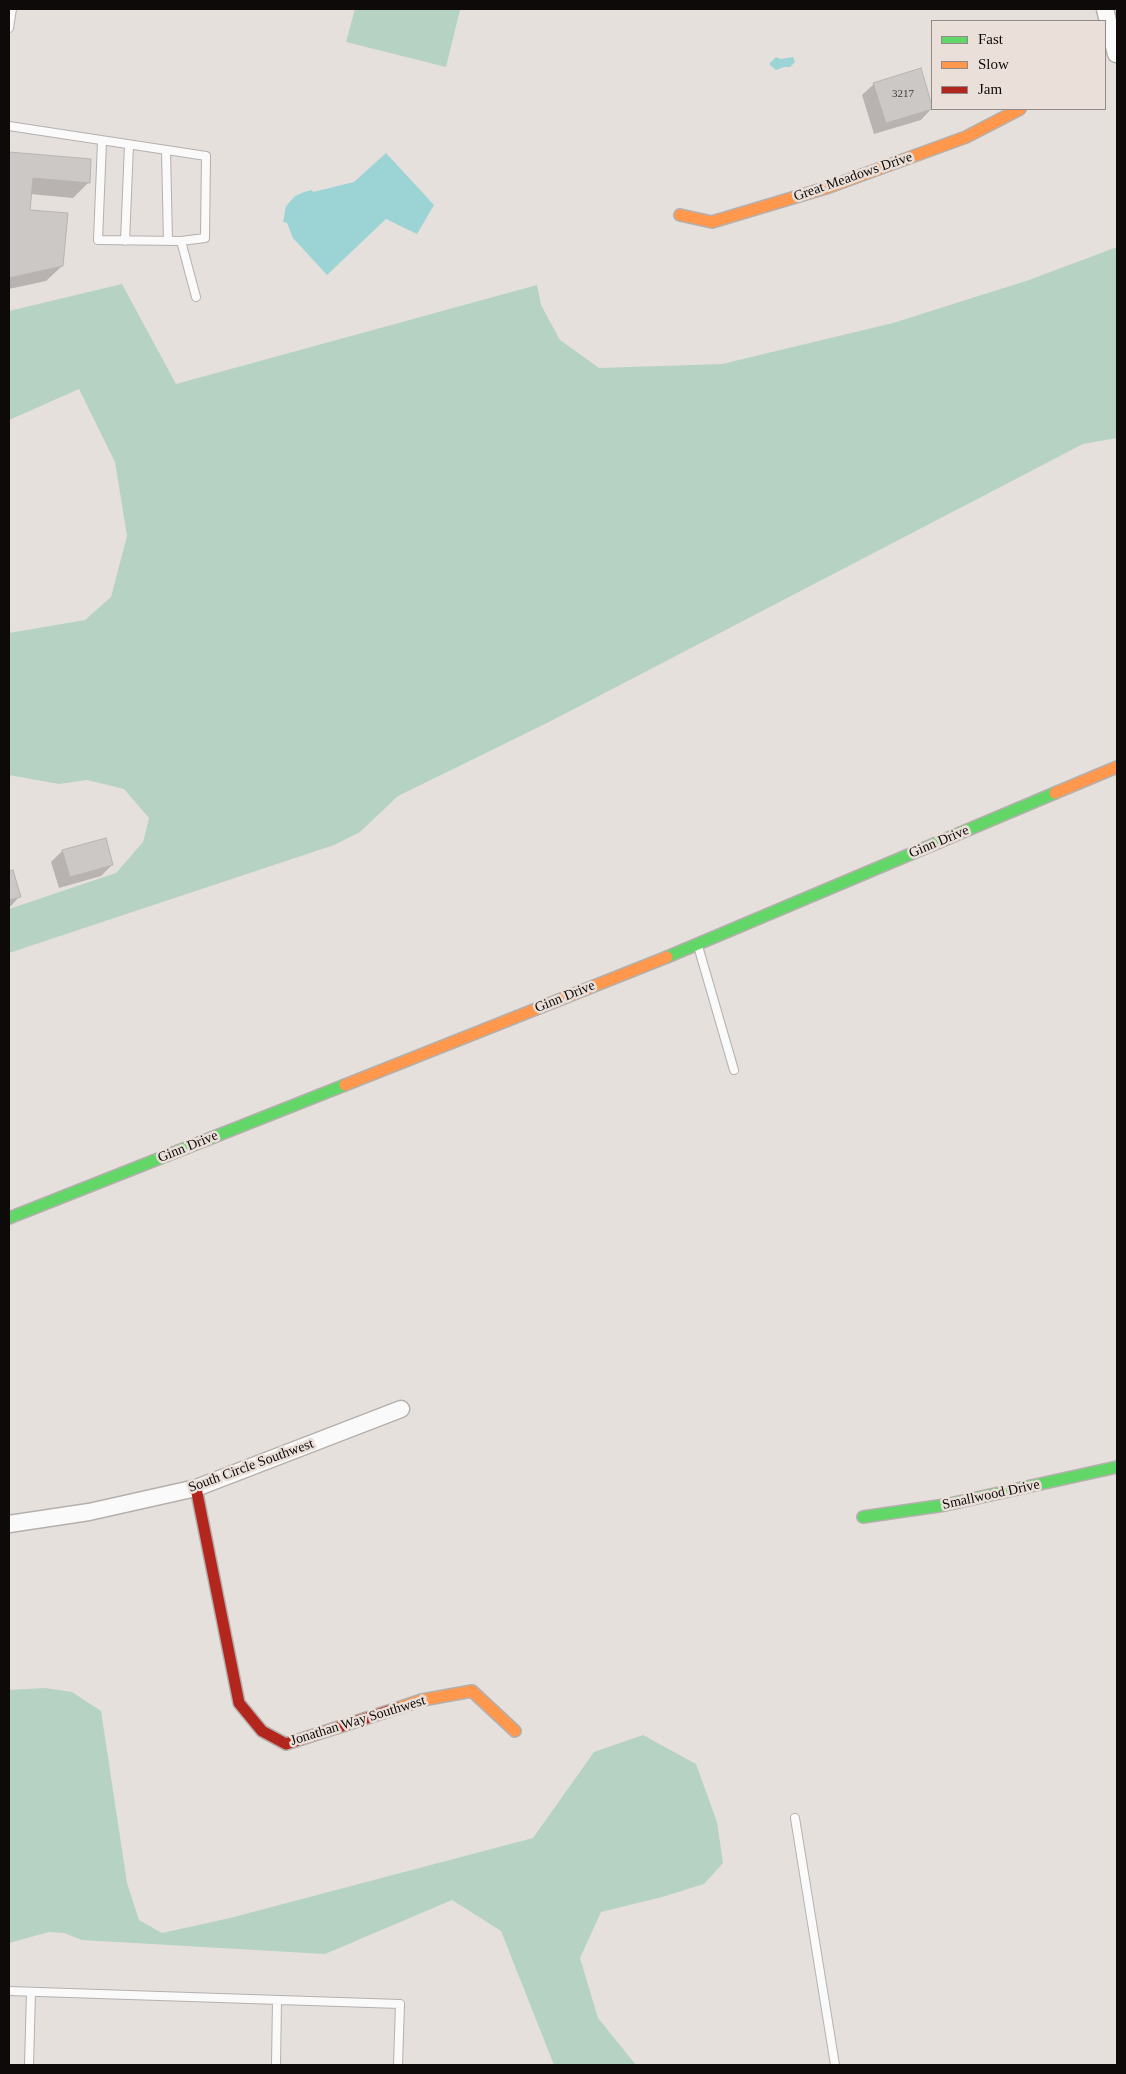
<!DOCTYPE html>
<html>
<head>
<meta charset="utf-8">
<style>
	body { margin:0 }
	#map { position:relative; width:1126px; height:2074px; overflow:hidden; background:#e6e0dd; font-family:Georgia,serif }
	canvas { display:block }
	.frame { position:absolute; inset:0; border:10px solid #0e0a09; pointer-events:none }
	.legend { position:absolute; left:931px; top:20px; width:175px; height:90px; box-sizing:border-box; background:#eadfd9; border:1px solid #928a86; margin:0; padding:6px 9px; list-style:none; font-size:15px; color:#0e0a09 }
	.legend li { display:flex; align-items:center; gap:10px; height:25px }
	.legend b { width:25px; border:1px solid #928a86 }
</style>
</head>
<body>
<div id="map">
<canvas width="1126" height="2074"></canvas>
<div class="frame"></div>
<ul class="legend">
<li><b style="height:6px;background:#63d668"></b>Fast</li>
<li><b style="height:6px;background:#ff974d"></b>Slow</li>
<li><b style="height:6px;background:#b3261e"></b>Jam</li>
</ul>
</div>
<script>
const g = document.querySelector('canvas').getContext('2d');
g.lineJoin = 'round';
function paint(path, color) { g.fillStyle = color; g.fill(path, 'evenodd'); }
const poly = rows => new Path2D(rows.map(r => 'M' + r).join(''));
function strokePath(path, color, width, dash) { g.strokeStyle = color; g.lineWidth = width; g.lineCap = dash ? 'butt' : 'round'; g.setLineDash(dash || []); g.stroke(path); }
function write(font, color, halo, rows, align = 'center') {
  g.font = font + ' Georgia,serif'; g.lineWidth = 5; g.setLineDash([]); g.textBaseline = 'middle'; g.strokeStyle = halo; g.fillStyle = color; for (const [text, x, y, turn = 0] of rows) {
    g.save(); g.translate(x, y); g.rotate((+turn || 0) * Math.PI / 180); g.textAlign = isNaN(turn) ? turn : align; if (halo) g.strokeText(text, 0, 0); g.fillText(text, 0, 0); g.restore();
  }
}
paint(poly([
	[355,9,460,10,446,67,346,42],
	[1117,247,1117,438,1083,444,547,723,398,796,360,832,334,845,9,953,9,909,116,873,143,842,149,818,124,789,87,780,59,784,9,775,9,633,85,620,111,597,127,536,115,462,79,389,9,420,9,311,122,284,176,384,537,285,541,305,560,340,599,368,722,364,893,323,1029,280],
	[45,1688,72,1692,101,1711,127,1883,139,1920,162,1933,230,1918,533,1838,594,1752,643,1735,696,1764,717,1822,723,1863,704,1884,662,1897,601,1912,580,1958,598,2018,636,2065,554,2065,501,1931,452,1900,325,1954,82,1940,64,1933,49,1932,9,1943,9,1690]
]), '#b5d2c2');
paint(poly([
	[776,57,781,59,793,57,795,62,790,67,784,67,776,70,769,64],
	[386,153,434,205,417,234,386,219,327,275,293,238,287,223,283,222,286,206,295,196,304,192,312,190,313,192,354,182]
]), '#9cd3d5');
paint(poly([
	[874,84,932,108,921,120,874,134,862,95],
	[9,153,90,161,88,183,73,198,30,194,28,211,62,266,46,281,9,289],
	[62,851,112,865,101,876,59,888,51,862],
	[13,871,20,896,9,908,9,872]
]), '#0003');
const building = poly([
	[921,68,933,109,886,123,873,83,921,68],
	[9,152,91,159,90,183,33,178,30,210,68,213,63,266,9,278,9,152],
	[106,838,113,865,70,877,62,850,106,838],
	[13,870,21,897,9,900,9,871,13,870]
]);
paint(building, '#ccc8c5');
strokePath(building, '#b7b3b0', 1);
const lane = poly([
	[9,28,12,9],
	[9,126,206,156,205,238,181,241,98,240,102,142],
	[166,151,168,241],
	[125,241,129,145],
	[181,241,196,297],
	[698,946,734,1070],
	[795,1818,835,2065],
	[9,1991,400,2004,398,2065],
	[29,2065,31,1992],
	[276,2065,277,2000]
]);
const street = poly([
	[1105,9,1116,54],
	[9,1524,89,1512,196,1488,401,1409]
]);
const fast = poly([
	[667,957,1055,793],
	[9,1218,345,1085],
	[863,1517,945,1505,1117,1467]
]);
const slow = poly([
	[680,215,712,222,829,187,966,137,1020,109],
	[1055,793,1117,767],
	[345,1085,667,957],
	[398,1708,422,1700,472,1691,515,1731]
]);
const jam = poly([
	[196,1488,239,1703,262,1731,286,1744,398,1708]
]);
strokePath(lane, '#b4b0ad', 10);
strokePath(street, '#b4b0ad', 19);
strokePath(fast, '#b4b0ad', 14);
strokePath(slow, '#b4b0ad', 14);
strokePath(jam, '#b4b0ad', 14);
strokePath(lane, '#fbfafa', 8);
strokePath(street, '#fbfafa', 16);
strokePath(fast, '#63d668', 11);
strokePath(slow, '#ff974d', 11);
strokePath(jam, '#b3261e', 11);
write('11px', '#3e3a38', null, [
	["3217",903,94]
]);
write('14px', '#0e0a09', '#eadfd9', [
	["Great Meadows Drive",853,177,-19],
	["Ginn Drive",939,842,-23],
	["Ginn Drive",565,997,-22],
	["Ginn Drive",188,1147,-22],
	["South Circle Southwest",251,1466,-20],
	["Smallwood Drive",991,1495,-12],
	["Jonathan Way Southwest",358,1721,-17]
]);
</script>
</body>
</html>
